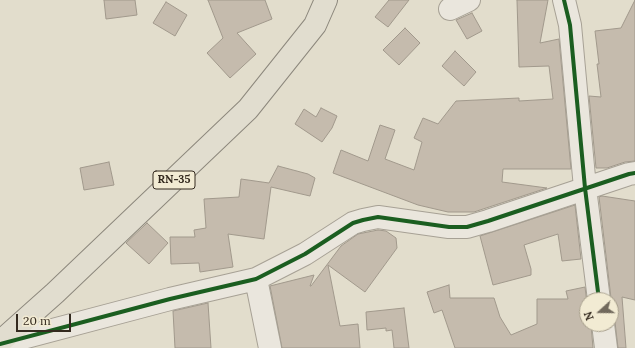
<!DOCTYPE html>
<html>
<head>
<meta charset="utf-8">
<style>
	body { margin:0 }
	#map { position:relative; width:635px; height:348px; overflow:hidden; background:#e2ddcc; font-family:Lora,serif }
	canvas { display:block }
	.north { position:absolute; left:579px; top:292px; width:40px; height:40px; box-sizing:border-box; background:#f2ebd3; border:1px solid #a69e8b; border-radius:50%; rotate:249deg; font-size:11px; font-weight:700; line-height:16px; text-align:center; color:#342a1f }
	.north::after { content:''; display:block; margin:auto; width:14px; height:18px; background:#71695c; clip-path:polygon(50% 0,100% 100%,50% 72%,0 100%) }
	.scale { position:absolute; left:16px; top:314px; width:55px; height:18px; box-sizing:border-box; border:2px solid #342a1f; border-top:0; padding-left:5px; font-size:12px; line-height:14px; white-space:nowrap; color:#342a1f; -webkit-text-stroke:3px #f2ebd3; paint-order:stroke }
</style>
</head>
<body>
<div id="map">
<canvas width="635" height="348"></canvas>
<div class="north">N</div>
<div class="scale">20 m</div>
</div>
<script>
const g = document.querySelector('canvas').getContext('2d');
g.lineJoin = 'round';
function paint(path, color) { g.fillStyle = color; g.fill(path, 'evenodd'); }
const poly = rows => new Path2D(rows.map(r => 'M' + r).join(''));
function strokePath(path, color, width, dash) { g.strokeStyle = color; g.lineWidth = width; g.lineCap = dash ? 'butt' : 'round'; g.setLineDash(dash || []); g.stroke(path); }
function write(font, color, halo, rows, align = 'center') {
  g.font = font + ' Lora,serif'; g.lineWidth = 3; g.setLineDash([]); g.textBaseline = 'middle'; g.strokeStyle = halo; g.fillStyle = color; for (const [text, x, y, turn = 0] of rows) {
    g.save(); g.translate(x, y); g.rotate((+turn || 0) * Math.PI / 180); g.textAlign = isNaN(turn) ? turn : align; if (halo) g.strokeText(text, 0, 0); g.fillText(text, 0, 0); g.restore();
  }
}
const building = poly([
	[104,0,135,0,137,15,106,19,104,0],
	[208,0,265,0,272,19,237,33,256,54,230,78,207,53,223,38,208,0],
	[389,0,409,0,388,27,375,17,389,0],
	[517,0,548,0,540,43,559,39,571,169,503,169,502,182,547,188,474,212,448,212,418,205,333,173,341,150,368,161,380,125,395,130,385,159,414,170,422,142,414,138,423,118,438,124,456,101,519,98,519,101,553,99,549,66,519,67,517,0],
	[635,0,635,161,625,162,607,168,596,168,589,96,601,97,597,64,599,64,595,31,621,28,635,0],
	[166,2,187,15,175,36,153,23,166,2],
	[472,13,482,31,467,39,456,20,472,13],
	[405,28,420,43,399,65,383,50,405,28],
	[455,51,476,72,464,86,442,66,455,51],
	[321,108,337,116,332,128,322,142,295,124,304,109,316,117,321,108],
	[109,162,114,185,84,190,80,168,109,162],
	[278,166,308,174,315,178,310,196,271,187,264,239,228,234,233,267,200,272,199,263,171,264,170,237,195,237,194,230,206,228,204,199,239,197,241,179,269,183,278,166],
	[602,196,635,201,635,300,622,297,626,348,618,348,615,322,611,315,611,298,599,197,602,196],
	[575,205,581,259,562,261,558,234,524,245,531,269,531,275,493,285,480,236,575,205],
	[147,223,168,243,149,264,126,243,147,223],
	[378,230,386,231,396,238,397,248,365,292,328,265,340,326,358,324,360,348,282,348,270,286,314,275,310,286,311,286,341,246,358,234,378,230],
	[449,285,450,298,494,298,500,317,511,335,537,324,537,299,568,299,566,291,585,287,587,303,587,324,591,324,593,348,455,348,442,310,434,313,427,292,449,285],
	[208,303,211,348,175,348,173,311,208,303],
	[404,308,409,348,394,348,392,330,386,331,386,328,367,330,366,312,404,308]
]);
paint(building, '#c5bbad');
strokePath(building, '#a1998c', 1);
const minor = poly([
	[564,0,570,25,585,188,599,300],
	[450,9,469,0],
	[256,279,270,348],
	[603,324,606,348],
	[0,344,170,299,256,279,305,254,353,223,363,220,378,217,449,227,467,227,488,221,629,174,635,173]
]);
const major = poly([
	[0,342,55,293,248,109,315,25,326,0]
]);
strokePath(minor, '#a7a195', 24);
strokePath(major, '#8c877c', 24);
strokePath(minor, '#eae6dd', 22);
strokePath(major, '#e1ddcf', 22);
strokePath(poly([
	[564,0,570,25,585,188,599,300],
	[0,344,170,299,256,279,305,254,353,223,363,220,378,217,449,227,467,227,488,221,629,174,635,173]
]), '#1b5e20', 4);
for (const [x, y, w] of [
	[174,180,42]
]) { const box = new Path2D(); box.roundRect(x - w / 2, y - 9, w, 18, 3); g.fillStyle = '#f2ebd3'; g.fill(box); strokePath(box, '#342a1f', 1); }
write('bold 11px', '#342a1f', null, [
	["RN-35",174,180]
]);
</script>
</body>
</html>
